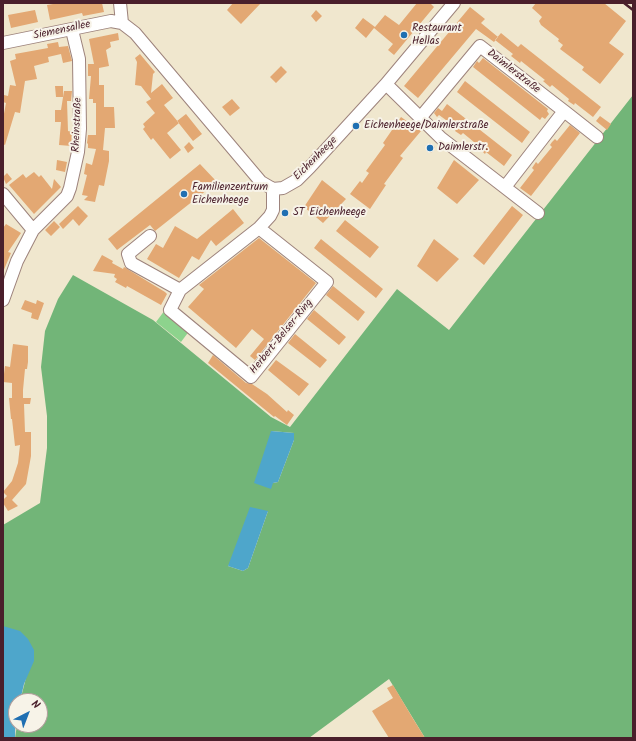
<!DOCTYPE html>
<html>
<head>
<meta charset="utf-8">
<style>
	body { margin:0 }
	#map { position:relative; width:636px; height:741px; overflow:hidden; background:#f0e7ce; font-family:Kalam,sans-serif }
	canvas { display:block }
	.frame { position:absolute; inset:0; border:4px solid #4a1f2b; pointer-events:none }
	.north { position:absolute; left:8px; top:693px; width:40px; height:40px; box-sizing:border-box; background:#f7f3e8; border:1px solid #b29e9c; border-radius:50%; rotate:42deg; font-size:11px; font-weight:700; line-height:16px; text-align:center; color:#4a1f2b }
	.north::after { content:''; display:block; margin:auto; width:14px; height:18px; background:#1f6fb2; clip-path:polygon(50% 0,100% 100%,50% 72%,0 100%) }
</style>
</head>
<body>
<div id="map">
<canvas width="636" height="741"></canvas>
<div class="frame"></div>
<div class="north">N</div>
</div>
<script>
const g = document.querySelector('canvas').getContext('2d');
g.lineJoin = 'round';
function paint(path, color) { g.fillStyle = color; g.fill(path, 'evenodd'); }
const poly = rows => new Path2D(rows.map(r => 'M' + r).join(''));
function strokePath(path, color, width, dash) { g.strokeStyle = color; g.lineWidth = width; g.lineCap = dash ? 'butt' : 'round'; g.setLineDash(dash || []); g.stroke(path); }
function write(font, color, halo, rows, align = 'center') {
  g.font = font + ' Kalam,sans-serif'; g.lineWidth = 4; g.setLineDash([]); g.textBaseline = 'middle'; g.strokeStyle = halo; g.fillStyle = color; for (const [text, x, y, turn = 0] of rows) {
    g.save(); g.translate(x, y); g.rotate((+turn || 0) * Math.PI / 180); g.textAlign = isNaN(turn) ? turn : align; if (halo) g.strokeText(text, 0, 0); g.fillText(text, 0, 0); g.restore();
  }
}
paint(poly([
	[165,310,190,330,181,342,156,322]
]), '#8dd38d');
paint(poly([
	[633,95,633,738,425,738,389,679,309,738,15,738,17,725,40,725,40,701,20,701,27,674,3,626,3,525,40,503,47,448,47,416,41,367,45,331,58,299,73,275,153,320,271,417,290,427,397,289,449,330],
	[271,431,294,433,294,440,278,482,273,483],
	[268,511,248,568,243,571,228,566]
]), '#72b578');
paint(poly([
	[271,431,294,433,294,440,278,482,273,483,271,489,254,483],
	[250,507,268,511,248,568,243,571,228,566],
	[3,626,20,631,28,639,34,650,34,661,24,684,20,701,16,701,15,738,3,738]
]), '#4ea6cb');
paint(poly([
	[59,3,102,3,104,12,83,16,82,13,50,20,47,5],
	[233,3,261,3,241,24,227,10],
	[417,3,430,3,434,7,394,55,388,50,393,44,374,28,366,38,355,28,363,18,375,27,385,15,399,25],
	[536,3,604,3,626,21,609,43,624,54,600,84,582,70,584,67,560,49,563,45,558,41,559,39,541,25,539,21,542,17,532,8],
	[470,7,485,19,481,23,498,37,494,42,476,29,418,98,404,86],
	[35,10,38,22,11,28,8,15],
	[316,10,322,16,316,22,311,16],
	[118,33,119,40,110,42,111,47,106,50,109,66,99,68,99,85,104,85,104,107,114,107,115,128,105,128,103,150,109,151,109,161,104,186,99,185,95,202,84,200,88,196,82,195,87,175,84,174,86,163,92,165,96,149,88,148,88,144,87,143,88,135,96,135,96,103,93,103,93,99,89,99,91,76,88,76,88,64,94,64,89,39],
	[501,33,518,47,521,44,601,107,593,117,575,103,574,105,568,101,569,99,552,85,550,87,543,81,545,80,521,61,520,63,511,56,513,54,495,40],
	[58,42,59,47,68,46,72,61,63,63,61,54,48,57,49,62,34,66,37,79,25,81,20,113,15,112,5,145,3,144,3,119,6,103,3,102,4,95,8,96,10,85,16,86,10,61,16,59,15,54,48,48,47,44],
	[140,54,155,72,153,74,151,93,162,84,173,98,164,105,179,123,167,133,181,150,170,159,153,138,151,140,143,129,145,127,143,124,155,113,146,102,151,99,141,86,135,85,137,62,135,58],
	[483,58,548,109,547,111,549,114,545,119,542,117,540,120,473,67,477,61,479,63],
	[281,66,287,72,276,83,270,77],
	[465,81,530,132,522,143,457,92],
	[55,86,63,86,63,97,56,97],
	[64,91,72,91,71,101,67,101,68,131,72,132,71,146,59,145,61,122,55,122,55,110,61,110],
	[232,99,240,108,230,116,222,107],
	[447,104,512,155,504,166,486,152,485,154,482,151,479,149,480,147,463,133,461,135,455,131,457,128,439,115,437,117,434,113,438,108,442,111],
	[186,114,202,134,193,141,177,121],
	[600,116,611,124,607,130,596,121],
	[401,117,421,131,400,156,403,158,384,184,386,185,370,209,350,194,360,181,362,183,369,173,366,171,385,145,383,143],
	[570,125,580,133,531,196,520,188,534,170,532,168,536,162,538,164,552,147,550,145,552,142,555,139,557,141],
	[189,142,194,148,188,153,184,147],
	[430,143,435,147,431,153,426,149],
	[57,160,67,162,65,172,56,170],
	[454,160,479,180,457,204,437,188],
	[200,164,217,182,155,231,150,225,117,250,108,239],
	[34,172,39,177,41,175,52,189,54,179,61,187,34,214,9,185,23,174,26,178],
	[7,173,12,179,6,184,3,177],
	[322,180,346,199,323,223,304,207],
	[78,206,88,216,79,226,73,219,63,229,59,224],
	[512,206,523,215,484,265,473,256],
	[233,209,244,223,216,246,211,240,199,260,192,256,179,278,147,259,156,244,163,248,175,226,197,239],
	[345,220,379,247,370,258,336,231],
	[54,221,60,227,51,236,45,230],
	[6,224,21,233,8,252,11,253,3,272,3,228],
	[259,238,316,283,255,360,250,356,264,339,252,329,236,348,188,307,204,289,199,285],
	[321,239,383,289,376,298,314,248],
	[434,239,459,259,437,282,417,266],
	[102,255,113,261,112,263,123,269,124,267,165,292,167,294,161,305,127,286,126,288,115,282,117,279,114,277,115,274,93,271],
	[333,286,365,312,358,321,326,295],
	[25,300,36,304,37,300,44,303,38,320,31,318,32,313,21,309],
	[314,310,346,337,339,345,307,319],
	[295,334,327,360,320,368,288,343],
	[13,344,28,346,28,362,27,369,25,369,23,390,23,398,31,398,30,404,24,404,25,432,31,432,31,456,26,484,12,500,18,506,8,511,3,503,3,500,7,496,3,492,12,481,18,463,20,445,15,446,12,419,11,419,9,398,12,398,12,383,3,382,5,366,10,367],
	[213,355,246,383,252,384,267,394,287,412,288,410,294,415,287,425,275,416,274,417,208,363],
	[276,360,309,384,299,396,268,370],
	[393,685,412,717,425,738,389,738,382,727,372,711,393,698,387,688]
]), '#e3a873');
const minor = poly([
	[120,3,122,23],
	[3,43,111,21,122,23,135,33,261,182,273,189,283,188,297,180,310,167,386,84,454,3],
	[386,84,441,138,538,213],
	[564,111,597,137],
	[420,118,480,46,564,111,505,187],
	[3,194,33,230],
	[259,228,327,282,251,377,170,310,180,290,259,228,270,216,273,210,273,189],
	[150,236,128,254,131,263,180,290],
	[3,300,17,261,33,230,67,196,70,188,78,152,80,129,79,59,72,30]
]);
strokePath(minor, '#9d837c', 14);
strokePath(minor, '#fff', 12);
strokePath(poly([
	[624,3,633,10]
]), '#4a1f2b', 2.5);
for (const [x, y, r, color] of [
	[404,35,4,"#1f6fb2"],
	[356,126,4,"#1f6fb2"],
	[430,148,4,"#1f6fb2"],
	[184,194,4,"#1f6fb2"],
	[285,213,4,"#1f6fb2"]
]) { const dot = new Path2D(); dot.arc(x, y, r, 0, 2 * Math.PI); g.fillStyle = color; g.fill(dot); strokePath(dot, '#f7f3e8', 1.5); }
write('11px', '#4a1f2b', '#f7f3e8', [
	["Restaurant",412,29],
	["Hellas",412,42],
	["Eichenheege/Daimlerstraße",364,126],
	["Daimlerstr.",438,148],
	["Familienzentrum",192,188],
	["Eichenheege",192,201],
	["ST Eichenheege",293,213]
], 'left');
write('11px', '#4a1f2b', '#f7f3e8', [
	["Siemensallee",62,31,-12],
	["Daimlerstraße",513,72,38],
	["Rheinstraße",78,125,-88],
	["Eichenheege",316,159,-45],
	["Herbert-Belser-Ring",282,337,-51]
]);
</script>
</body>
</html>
